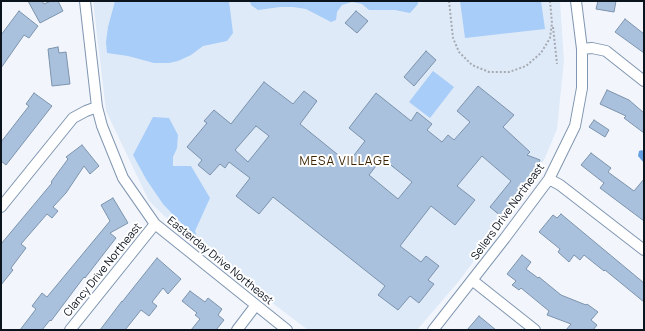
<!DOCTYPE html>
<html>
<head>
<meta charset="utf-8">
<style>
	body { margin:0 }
	#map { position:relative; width:645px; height:331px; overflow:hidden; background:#f2f6fc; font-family:Manrope,sans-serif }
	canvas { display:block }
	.frame { position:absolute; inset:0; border:2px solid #0b131d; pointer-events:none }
</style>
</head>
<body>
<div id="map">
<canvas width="645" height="331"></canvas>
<div class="frame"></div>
</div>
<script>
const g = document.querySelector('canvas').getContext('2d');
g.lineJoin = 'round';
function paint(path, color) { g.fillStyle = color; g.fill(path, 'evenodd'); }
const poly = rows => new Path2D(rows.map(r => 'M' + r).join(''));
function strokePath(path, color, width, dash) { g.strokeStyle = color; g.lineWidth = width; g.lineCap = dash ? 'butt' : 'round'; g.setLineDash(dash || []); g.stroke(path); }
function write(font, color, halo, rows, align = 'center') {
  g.font = font + ' Manrope,sans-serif'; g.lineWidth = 4; g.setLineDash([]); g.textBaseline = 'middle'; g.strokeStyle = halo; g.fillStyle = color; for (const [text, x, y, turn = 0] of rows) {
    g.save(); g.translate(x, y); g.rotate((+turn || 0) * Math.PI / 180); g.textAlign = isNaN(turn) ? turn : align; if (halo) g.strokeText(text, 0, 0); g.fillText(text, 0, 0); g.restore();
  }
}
paint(poly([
	[93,1,560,1,564,61,557,129,545,158,530,185,459,281,417,330,308,330,189,240,149,201,106,111]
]), '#dfeaf8');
paint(poly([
	[115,1,229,1,233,33,227,41,203,46,191,55,178,61,169,63,154,63,128,56,107,53,106,42,108,27],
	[250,1,418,1,418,4,410,13,395,10,369,10,362,4,352,2,342,5,337,12,336,20,331,22,306,9,293,7,280,7,258,10,251,5],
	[460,1,541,1,545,29,465,38],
	[433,71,454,87,430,118,409,102],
	[153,117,169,118,178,135,177,148,173,157,173,166,191,166,210,198,195,231,197,237,178,220,163,204,146,179,133,155]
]), '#a7cdf8');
paint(poly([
	[642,150,644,152,644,163,638,156,639,151]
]), '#64a0e2');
const building = poly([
	[28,1,42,1,44,4,51,1,58,1,63,11,40,23,28,1],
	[598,1,616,1,614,12,596,9,598,1],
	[19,11,38,26,29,38,24,35,1,68,1,35,19,11],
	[356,11,368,21,357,33,345,23,356,11],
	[625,19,644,34,644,53,615,32,625,19],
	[58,47,59,53,66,52,70,84,52,86,48,49,58,47],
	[426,51,436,60,414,86,404,77,426,51],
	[264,82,293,104,304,91,317,101,300,124,348,163,365,141,349,128,376,93,411,121,417,112,432,124,427,130,442,142,448,135,454,140,470,122,457,111,478,86,514,115,503,127,530,152,527,155,540,160,536,170,522,189,523,190,502,217,490,207,511,181,482,156,457,186,475,200,455,225,431,206,400,246,421,262,426,256,439,266,428,280,434,284,419,303,410,296,398,310,378,295,385,286,273,197,259,214,236,196,250,178,229,162,225,168,220,164,210,175,198,165,202,160,187,147,207,123,204,121,214,110,231,124,264,82],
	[256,126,269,136,248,162,235,150,256,126],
	[382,158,412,182,398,199,369,175,382,158],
	[607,90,629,100,644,113,644,133,624,118,626,116,600,104,607,90],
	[34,93,52,106,6,165,1,161,1,142,29,106,26,104,34,93],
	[594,120,609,130,605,137,589,127,594,120],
	[82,145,99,166,90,174,84,166,66,193,53,207,58,211,52,218,47,214,21,244,26,248,11,268,13,270,1,285,1,244,52,183,51,182,68,159,66,157,82,145],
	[591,153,611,168,608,172,634,191,644,179,644,221,600,188,604,183,581,165,591,153],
	[113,198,128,223,110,233,116,238,85,278,84,277,51,321,50,320,42,330,20,330,36,309,32,306,42,293,47,297,110,221,101,205,113,198],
	[561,214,644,283,644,302,605,270,604,271,584,255,580,260,574,255,569,262,558,252,560,249,539,232,553,215,557,218,561,214],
	[522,255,531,262,526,269,538,278,539,277,561,295,586,305,587,304,598,312,591,320,597,325,593,330,566,330,571,324,547,315,549,311,521,288,519,290,512,285,516,281,507,274,522,255],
	[157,258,181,279,168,294,163,288,152,302,157,306,149,316,141,310,125,330,100,330,122,301,122,302,157,258],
	[190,291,205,302,208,298,222,309,218,315,224,320,216,330,191,330,200,319,195,315,197,313,182,301,190,291],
	[479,316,496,330,467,330,479,316]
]);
paint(building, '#a9c1dc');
strokePath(building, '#7c93ad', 1);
const minor = poly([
	[85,1,97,107,102,126,123,178,155,224,287,330],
	[582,49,592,48,606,51,644,81],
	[549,179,560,185,644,250],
	[1,207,73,118,86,111,97,107],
	[472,280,535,330],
	[70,330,155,224],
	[237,330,256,305],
	[433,330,505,238,549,179,575,126,582,88,582,49,576,1]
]);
strokePath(minor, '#8096b1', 12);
strokePath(poly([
	[449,1,453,38,459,52,472,65,489,72,509,72,526,66,541,53,550,38,552,23,550,1],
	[553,27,557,64]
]), '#a5aab2', 2, [2, 2]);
strokePath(minor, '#fff', 10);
write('11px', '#0b131d', '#fff', [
	["Sellers Drive Northeast",508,212,-54],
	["Easterday Drive Northeast",220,261,39],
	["Clancy Drive Northeast",103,270,-51]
]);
g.letterSpacing = '1px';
write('12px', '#3c2401', '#fff', [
	["MESA VILLAGE",345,162]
]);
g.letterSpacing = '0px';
</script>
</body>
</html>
